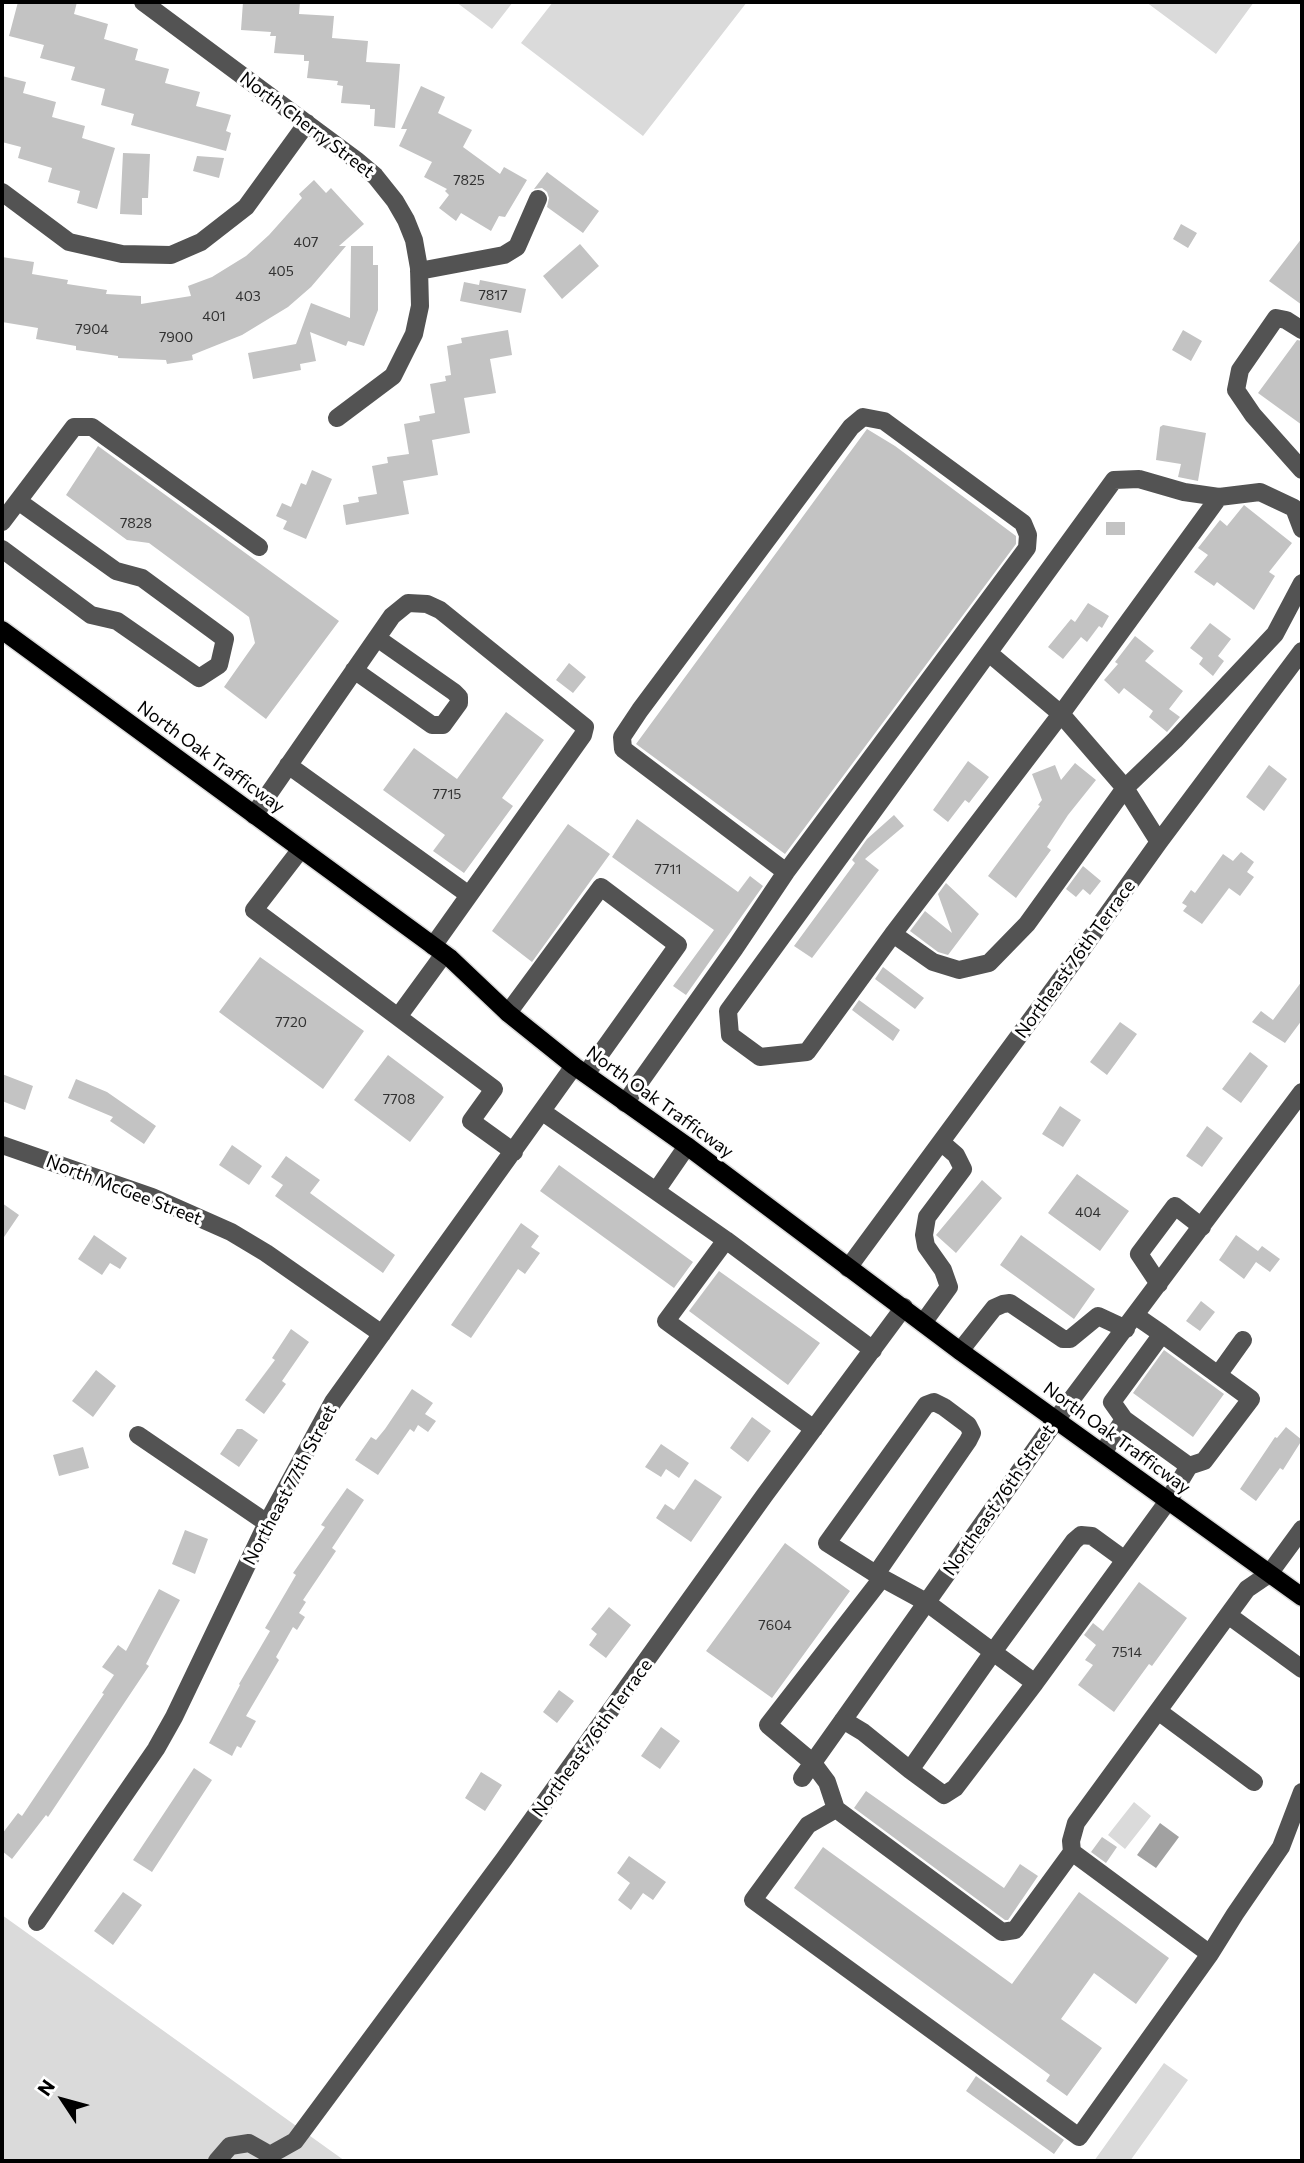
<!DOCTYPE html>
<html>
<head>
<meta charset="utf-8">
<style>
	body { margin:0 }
	#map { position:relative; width:1304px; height:2163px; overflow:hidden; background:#fff; font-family:Commissioner,sans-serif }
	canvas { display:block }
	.frame { position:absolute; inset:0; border:4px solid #000; pointer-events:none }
	.north { position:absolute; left:28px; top:2065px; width:70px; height:70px; -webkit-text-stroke:5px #fff; paint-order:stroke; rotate:306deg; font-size:19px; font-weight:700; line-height:28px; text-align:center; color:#000 }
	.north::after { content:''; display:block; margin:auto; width:24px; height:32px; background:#000; clip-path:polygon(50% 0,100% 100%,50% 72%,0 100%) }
</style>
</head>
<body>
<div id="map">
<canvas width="1304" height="2163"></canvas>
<div class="frame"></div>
<div class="north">N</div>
</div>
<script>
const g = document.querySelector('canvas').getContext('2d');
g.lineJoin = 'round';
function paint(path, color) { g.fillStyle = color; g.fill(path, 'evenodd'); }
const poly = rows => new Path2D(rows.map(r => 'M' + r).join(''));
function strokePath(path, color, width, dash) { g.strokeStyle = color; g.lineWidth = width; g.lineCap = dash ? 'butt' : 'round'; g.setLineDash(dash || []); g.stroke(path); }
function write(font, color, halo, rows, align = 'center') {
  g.font = font + ' Commissioner,sans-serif'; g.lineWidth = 6; g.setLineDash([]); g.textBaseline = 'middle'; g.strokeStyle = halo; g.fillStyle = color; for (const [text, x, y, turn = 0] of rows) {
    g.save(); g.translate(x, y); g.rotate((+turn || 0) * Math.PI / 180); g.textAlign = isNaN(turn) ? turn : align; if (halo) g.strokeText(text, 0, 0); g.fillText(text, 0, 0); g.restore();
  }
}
paint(poly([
	[456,2,513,2,492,29],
	[553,2,747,2,643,136,521,43],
	[1146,2,1254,2,1216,54],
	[1134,1802,1151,1816,1125,1849,1108,1835],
	[2,1915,345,2161,2,2161],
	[1164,2063,1188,2080,1130,2161,1094,2161]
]), '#dadada');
paint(poly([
	[1160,1823,1179,1837,1156,1868,1137,1855]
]), '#a1a1a1');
paint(poly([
	[18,2,77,2,74,14,108,24,104,39,138,49,135,60,169,69,165,83,200,92,196,106,231,115,226,131,231,133,226,151,131,125,134,114,101,105,105,89,71,80,75,67,40,58,44,45,9,36],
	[243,2,300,2,299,14,334,16,332,38,368,41,366,62,400,64,395,128,374,126,375,109,370,109,370,105,341,103,343,86,337,85,338,81,307,78,309,61,304,61,304,55,274,53,276,36,270,36,271,32,241,30],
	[2,76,26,82,23,93,56,102,52,117,85,126,82,138,115,148,97,209,77,203,80,191,48,182,52,168,18,158,21,147,2,142],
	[421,86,445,97,438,113,472,130,463,147,500,174,504,167,527,180,505,217,499,216,491,231,461,213,456,221,439,208,449,195,445,191,447,189,424,177,432,162,399,146,407,129,401,129],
	[123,153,150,154,148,198,142,198,142,215,120,214],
	[197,156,224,158,219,178,193,171],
	[547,172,599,211,583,233,547,207,549,198,547,192,542,188,534,189],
	[314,180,326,193,331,188,364,224,339,246,346,246,311,287,288,307,242,335,192,355,193,360,167,364,166,360,118,358,118,356,76,350,76,346,36,339,38,328,2,322,2,257,34,262,32,274,68,280,67,284,107,290,106,294,141,296,141,304,191,296,188,286,212,277,246,256,269,235,302,198,299,194],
	[1181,224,1197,233,1188,248,1173,239],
	[1302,238,1302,305,1269,281],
	[580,244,599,266,562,299,543,276],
	[351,246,373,246,373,265,378,265,378,310,364,346,348,341,346,346,310,332,316,361,300,364,301,370,253,379,248,353,296,344,311,303,350,318],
	[480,280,526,289,521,313,460,301,464,282,479,285],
	[508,330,512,355,490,359,496,393,464,398,470,433,432,440,438,475,403,481,409,514,346,525,343,505,359,502,358,497,377,494,372,466,388,463,387,457,409,454,404,424,420,421,419,416,435,413,430,384,446,381,445,376,451,375,447,346,462,343,461,338],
	[1183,330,1202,341,1191,361,1172,350],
	[1297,340,1302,341,1302,425,1258,393],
	[1163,425,1206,433,1198,481,1178,477,1181,464,1156,460,1160,427],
	[867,429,895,446,1016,536,1016,544,785,854,636,744],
	[98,446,339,621,266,719,224,687,255,643,249,617,149,543,127,540,66,495],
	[312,470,332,479,306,539,283,529,287,521,276,516,282,503,291,507,301,483,306,485],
	[1244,505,1292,543,1269,572,1275,576,1254,610,1217,582,1214,586,1194,572,1208,555,1198,548,1220,520,1227,526],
	[1106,522,1125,522,1125,535,1106,535],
	[1088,603,1109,616,1102,628,1099,626,1087,642,1081,637,1063,659,1048,647,1071,619,1075,622],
	[1210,623,1231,639,1218,656,1224,661,1213,676,1199,664,1203,658,1190,648],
	[1135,636,1154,651,1145,661,1183,691,1169,709,1180,717,1167,732,1149,717,1153,711,1124,688,1119,694,1104,680,1118,664,1115,662],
	[569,663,586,677,573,693,556,680],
	[506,712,544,740,502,798,513,806,464,873,433,851,445,835,383,790,414,748,457,779],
	[968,761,989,777,969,803,965,800,948,822,933,810],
	[1075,763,1096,780,1068,815,1047,847,1051,850,1016,898,988,876,1040,806,1038,805,1042,800,1032,774,1055,765,1061,780],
	[1269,765,1287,779,1264,811,1246,797],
	[894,815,904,826,865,859,879,870,812,958,794,946,855,863,852,860,867,839],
	[637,819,738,892,750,876,763,886,686,995,673,986,714,930,612,857],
	[568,824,610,854,532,962,492,931],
	[1241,852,1254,862,1247,872,1254,877,1240,896,1229,888,1202,924,1183,911,1187,906,1182,903,1191,890,1195,893,1223,854,1233,861],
	[1083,866,1101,881,1090,895,1083,889,1076,897,1066,889],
	[946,883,979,914,948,955,938,952,910,931,925,911,952,933,938,894],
	[260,957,364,1031,323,1089,219,1012],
	[883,967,924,998,915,1009,875,979],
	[1302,981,1302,1020,1285,1043,1252,1022,1261,1011,1273,1020],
	[859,1000,900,1030,893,1041,852,1010],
	[1120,1022,1137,1034,1107,1075,1090,1062],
	[1250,1052,1268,1066,1241,1103,1222,1089],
	[388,1055,444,1097,410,1142,354,1100],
	[2,1074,33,1086,25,1110,2,1101],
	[76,1079,107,1092,156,1126,144,1144,110,1121,113,1117,68,1098],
	[1060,1106,1081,1120,1063,1147,1042,1134],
	[1207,1126,1223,1138,1202,1167,1186,1156],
	[232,1145,262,1166,249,1185,219,1165],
	[286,1156,320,1180,310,1193,395,1255,383,1273,275,1196,283,1185,271,1177],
	[559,1165,693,1262,674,1288,540,1191],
	[1077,1174,1129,1211,1100,1251,1048,1213],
	[982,1180,1002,1198,956,1253,936,1235],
	[2,1203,19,1215,2,1240],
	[521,1223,539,1236,531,1247,540,1253,525,1274,518,1269,471,1338,451,1325],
	[94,1235,127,1258,120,1269,110,1263,102,1275,78,1259],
	[1021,1235,1095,1289,1074,1319,1000,1265],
	[1236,1235,1258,1251,1262,1246,1280,1259,1270,1272,1256,1262,1244,1279,1219,1260],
	[719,1271,820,1343,788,1385,689,1311],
	[1201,1301,1215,1312,1200,1331,1186,1321],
	[291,1329,309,1342,282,1381,286,1384,264,1414,245,1400,275,1360,272,1358],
	[1164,1350,1224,1394,1193,1437,1133,1393],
	[96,1370,116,1386,93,1417,72,1401],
	[412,1389,433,1403,425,1414,436,1421,428,1432,418,1425,414,1432,410,1429,378,1475,355,1460,371,1437,376,1440,385,1429],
	[752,1417,771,1431,748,1462,730,1448],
	[1286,1427,1302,1440,1283,1470,1280,1468,1256,1501,1240,1489,1275,1437,1277,1438],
	[237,1429,242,1429,258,1440,239,1467,220,1454],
	[661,1444,689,1463,679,1478,666,1469,661,1477,645,1467],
	[83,1447,89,1468,59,1476,53,1455],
	[695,1479,722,1497,691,1542,656,1518,665,1504,674,1510],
	[347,1488,364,1500,332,1548,336,1551,303,1600,306,1602,299,1613,305,1617,297,1630,293,1627,276,1657,279,1660,246,1716,256,1721,241,1748,237,1746,232,1756,209,1743,240,1685,239,1684,270,1631,265,1628,296,1575,293,1573,325,1527,321,1525],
	[185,1530,208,1539,195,1574,172,1564],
	[785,1543,850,1591,772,1698,706,1651],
	[1139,1582,1187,1618,1152,1666,1149,1664,1114,1712,1078,1685,1093,1665,1085,1660,1096,1645,1084,1635,1093,1623,1103,1631],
	[159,1589,180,1600,146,1664,149,1666,48,1817,46,1815,12,1859,2,1851,2,1834,18,1813,22,1816,104,1694,102,1693,114,1675,102,1667,118,1645,126,1651],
	[609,1607,631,1625,606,1658,589,1645,597,1634,591,1629],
	[559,1690,574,1701,557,1723,543,1712],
	[661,1727,680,1741,660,1769,641,1756],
	[194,1768,212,1780,152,1872,133,1860],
	[481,1772,502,1785,485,1811,465,1798],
	[866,1791,1004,1888,1020,1864,1038,1876,1008,1920,1005,1920,854,1808],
	[1102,1837,1117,1847,1106,1863,1091,1852],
	[823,1847,1012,1984,1079,1892,1169,1958,1136,2004,1094,1973,1061,2019,1102,2048,1067,2096,1046,2081,1050,2075,794,1888],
	[629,1856,666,1882,653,1900,643,1893,631,1910,618,1900,630,1883,617,1873],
	[123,1892,142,1905,113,1945,94,1931],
	[976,2076,1064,2140,1054,2154,966,2091]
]), '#c3c3c3');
const major = poly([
	[2,630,450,958,508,1013,574,1066,687,1146,960,1351,1302,1597]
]);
strokePath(major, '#dbdbdb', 21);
strokePath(poly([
	[143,2,356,160,375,176,395,201,406,220,414,240,419,268,420,306,414,334,393,376,337,418],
	[2,192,69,242,122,254,171,255,201,242,246,207,307,123],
	[419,271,504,255,517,247,538,199],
	[1302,330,1286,320,1276,318,1240,370,1236,390,1253,415,1302,470],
	[1139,479,1184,492,1219,497,1061,714,893,934,807,1052,760,1057,730,1035,728,1011,1114,480,1139,479],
	[1219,497,1260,492,1294,508,1302,529],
	[2,522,74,427,92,427,259,547],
	[2,549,91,615,117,621,199,678,219,665,225,639,142,578,116,571,18,501],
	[990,654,1061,714,1125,788,1159,842],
	[354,670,432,725,443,725,459,703,459,697,454,692,377,638],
	[288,765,469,895],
	[254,815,392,616,408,603,427,604,440,610,585,727,583,735,433,946],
	[301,849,254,910,398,1017],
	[893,934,933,962,959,970,989,963,1027,924,1125,788,1175,740,1275,634,1302,583],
	[444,954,398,1017,494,1089,471,1121,514,1152],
	[508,1013,601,887,678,945,586,1074],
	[625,1103,735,948,786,872,1027,548,1028,535,1023,523,884,421,863,417,851,427,640,710,622,737,623,749,786,872],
	[543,1112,726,1240,666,1321,814,1429],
	[2,1145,152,1197,231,1232,266,1253,382,1334],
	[656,1191,687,1146],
	[726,1240,873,1350],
	[848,1268,1066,972,1159,842,1302,651],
	[1159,1284,1139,1254,1175,1206,1202,1227],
	[923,1323,949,1287,943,1270,926,1246,924,1235,927,1217,963,1169,956,1155,941,1142],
	[1162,1334,1251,1399,1204,1461,1189,1466],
	[960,1351,994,1308,1003,1304,1010,1303,1063,1339,1070,1339,1098,1316,1126,1329],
	[1218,1375,1243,1340],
	[1124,1419,1112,1402,1162,1334,1136,1316],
	[138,1435,267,1523],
	[1103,1453,1124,1419,1189,1466,1168,1501,1035,1683,993,1652,1074,1541,1081,1535,1092,1536,1125,1560],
	[876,1574,968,1441,972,1433,968,1425,944,1407,934,1402,926,1405,827,1543,882,1578],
	[1228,1615,1302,1669],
	[1158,1711,1254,1782],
	[910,1770,944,1795,955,1788,1035,1683],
	[802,1778,1056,1420,1302,1092],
	[836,1809,808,1825,753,1900,1079,2137,1210,1954,1072,1852,1015,1930,1002,1932,836,1809,827,1782,812,1762,768,1725,882,1578,926,1602,993,1652,910,1770,863,1732,843,1720],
	[1072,1852,1071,1841,1076,1823,1247,1589,1269,1574,1302,1529],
	[37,1922,156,1749,174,1717,267,1523,333,1402,574,1066],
	[1210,1954,1235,1914,1281,1847,1302,1792],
	[268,2156,295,2141,504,1859,764,1496,904,1307],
	[217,2161,230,2146,249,2143,265,2152,271,2161]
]), '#535353', 18);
strokePath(major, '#000', 18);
write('14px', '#313131', null, [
	["7825",469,180],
	["407",306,242],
	["405",281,271],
	["7817",493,295],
	["403",248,296],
	["401",214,316],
	["7904",92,329],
	["7900",176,337],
	["7828",136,523],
	["7715",447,794],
	["7711",668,869],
	["7720",291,1022],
	["7708",399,1099],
	["404",1088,1212],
	["7604",775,1625],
	["7514",1127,1652]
]);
write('18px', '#000', '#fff', [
	["North Cherry Street",307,125,37],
	["North Oak Trafficway",211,757,36],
	["Northeast 76th Terrace",1075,959,-54],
	["North Oak Trafficway",660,1102,36],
	["North McGee Street",124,1190,21],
	["North Oak Trafficway",1117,1438,36],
	["Northeast 77th Street",290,1485,-62],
	["Northeast 76th Street",999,1500,-55],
	["Northeast 76th Terrace",592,1738,-54]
]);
</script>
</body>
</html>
